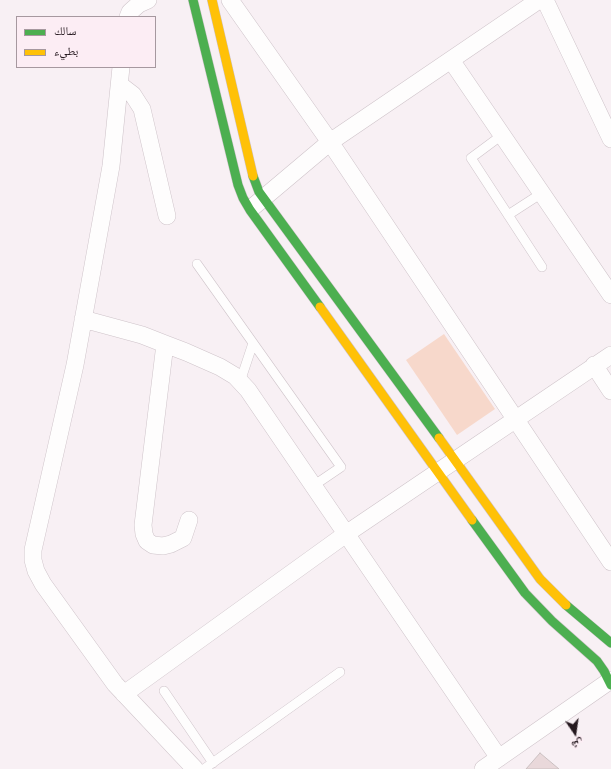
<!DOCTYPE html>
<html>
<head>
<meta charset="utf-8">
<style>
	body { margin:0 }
	#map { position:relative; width:611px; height:769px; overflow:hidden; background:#f8f0f4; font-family:Jost,"Noto Naskh Arabic",sans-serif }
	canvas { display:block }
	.legend { position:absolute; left:16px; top:16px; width:140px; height:52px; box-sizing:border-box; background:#fcedf4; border:1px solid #a6989f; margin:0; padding:5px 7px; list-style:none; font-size:12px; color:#25191f }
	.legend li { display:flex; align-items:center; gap:8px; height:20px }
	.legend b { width:20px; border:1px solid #a6989f }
	.north { position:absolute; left:555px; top:713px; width:40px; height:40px; -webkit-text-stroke:3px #fcedf4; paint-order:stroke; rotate:167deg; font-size:11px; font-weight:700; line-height:16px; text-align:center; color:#25191f }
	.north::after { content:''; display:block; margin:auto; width:14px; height:18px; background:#25191f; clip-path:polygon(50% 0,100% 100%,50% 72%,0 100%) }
</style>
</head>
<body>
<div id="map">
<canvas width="611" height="769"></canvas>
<ul class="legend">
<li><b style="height:5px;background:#4caf50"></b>سالك</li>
<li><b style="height:5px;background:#ffc107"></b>بطيء</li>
</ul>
<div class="north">ش</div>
</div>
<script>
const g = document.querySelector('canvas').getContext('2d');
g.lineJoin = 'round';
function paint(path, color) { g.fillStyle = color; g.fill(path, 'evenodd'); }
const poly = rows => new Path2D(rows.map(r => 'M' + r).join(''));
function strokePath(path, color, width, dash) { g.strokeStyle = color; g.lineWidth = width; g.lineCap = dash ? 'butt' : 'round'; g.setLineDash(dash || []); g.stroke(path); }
paint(poly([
	[444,334,495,409,457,435,406,360]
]), '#f7d8cb');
const building = poly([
	[540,753,559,769,526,769,540,753]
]);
paint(building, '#e9d8da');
strokePath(building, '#cac0c1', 1);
const lane = poly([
	[502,135,471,158,542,267],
	[508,215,542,193],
	[197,264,341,467,313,486],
	[240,382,253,343],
	[164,691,213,763],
	[204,769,340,672]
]);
const street = poly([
	[230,0,330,142,611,562],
	[545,0,611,139],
	[128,17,130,12,139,4,148,0],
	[451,60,611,295],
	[121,67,111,166,75,365,33,550,33,560,36,571,43,584,115,684,195,769],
	[120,85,133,95,142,109,167,216],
	[254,206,330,142,539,0],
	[83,319,142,335,165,344,186,352,220,367,235,376,248,390,499,758],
	[165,344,143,525,144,534,147,541,153,545,163,546,171,544,183,538,189,520],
	[594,365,611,391],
	[124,694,346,534,611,355],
	[483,769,611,680]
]);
const fast = poly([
	[193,0,238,185,243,198,250,210,320,307],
	[253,176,259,192,439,438],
	[472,520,525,593,552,621,597,661,604,671,611,685],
	[566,605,611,643]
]);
const slow = poly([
	[212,0,253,176],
	[320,307,472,520],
	[439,438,540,579,566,605]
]);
strokePath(lane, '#cec3c9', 10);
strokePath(street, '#cec3c9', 18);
strokePath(fast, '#cec3c9', 10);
strokePath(slow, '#cec3c9', 10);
strokePath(lane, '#fefdfd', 9);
strokePath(street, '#fefdfd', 17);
strokePath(fast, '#4caf50', 9);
strokePath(slow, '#ffc107', 9);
</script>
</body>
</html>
